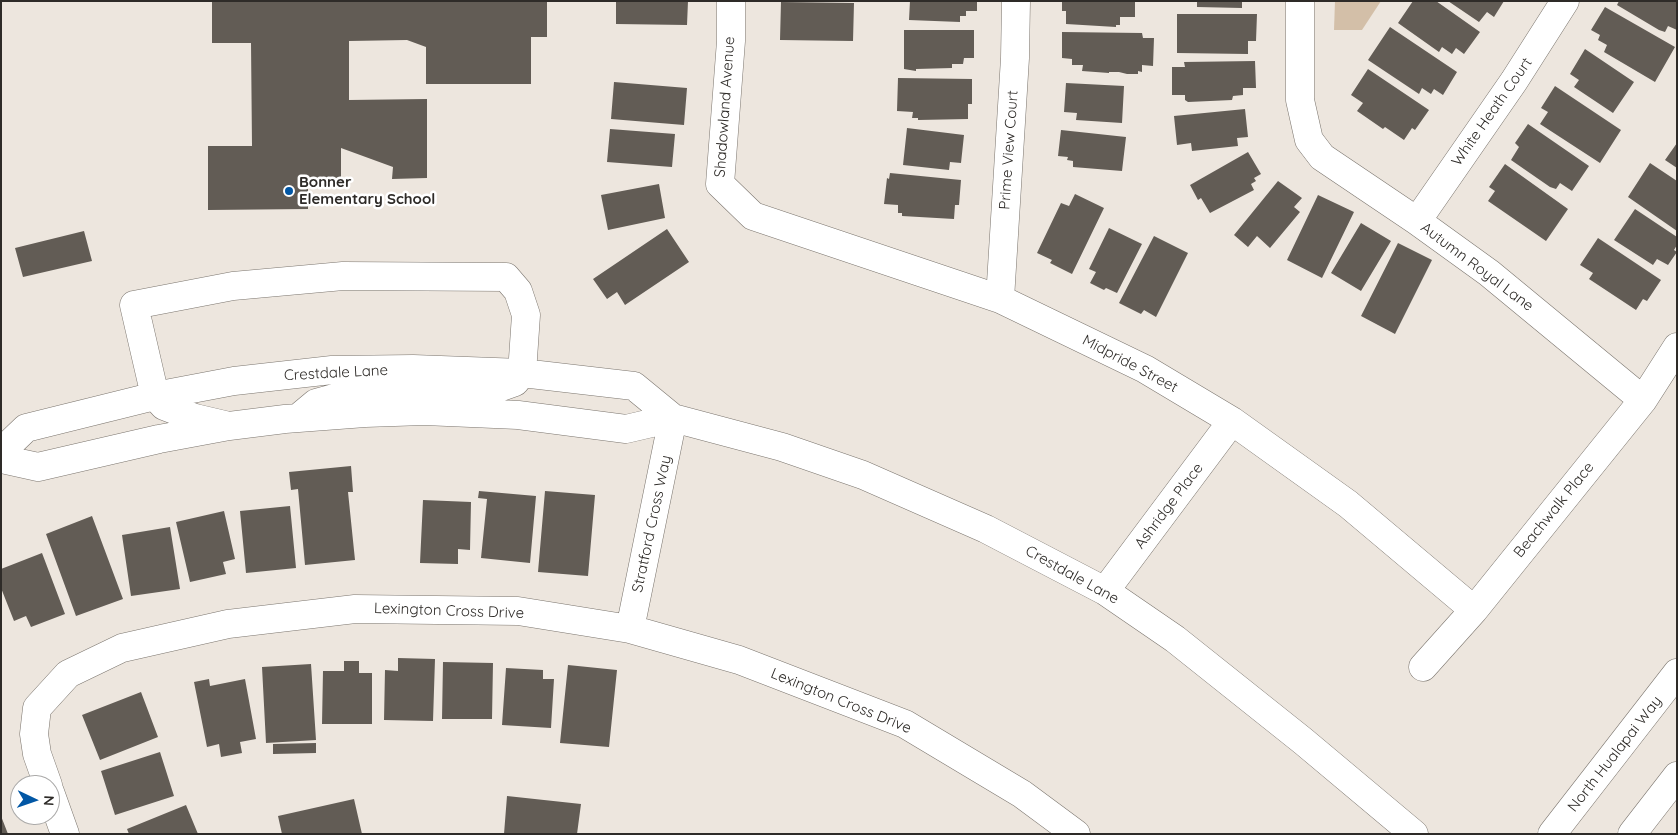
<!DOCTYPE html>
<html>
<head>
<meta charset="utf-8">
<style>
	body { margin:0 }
	#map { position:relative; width:1678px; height:835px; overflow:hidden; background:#ede6de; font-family:Quicksand,sans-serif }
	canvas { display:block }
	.frame { position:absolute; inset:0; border:2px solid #2e2b28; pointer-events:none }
	.north { position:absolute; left:10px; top:775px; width:50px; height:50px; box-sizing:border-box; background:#fff; border:1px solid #abaaa9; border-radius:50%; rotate:93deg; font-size:14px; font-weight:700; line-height:20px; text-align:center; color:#2e2b28 }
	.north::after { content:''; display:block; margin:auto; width:18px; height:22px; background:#0257a5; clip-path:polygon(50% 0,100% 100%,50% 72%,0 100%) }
</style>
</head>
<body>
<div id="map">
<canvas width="1678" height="835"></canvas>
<div class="frame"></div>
<div class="north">N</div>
</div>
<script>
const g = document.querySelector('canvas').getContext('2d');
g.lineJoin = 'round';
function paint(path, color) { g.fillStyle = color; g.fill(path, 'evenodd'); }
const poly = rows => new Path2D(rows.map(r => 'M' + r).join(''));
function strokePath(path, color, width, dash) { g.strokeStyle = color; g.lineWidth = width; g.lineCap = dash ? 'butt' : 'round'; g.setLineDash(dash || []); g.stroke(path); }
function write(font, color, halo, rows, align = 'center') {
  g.font = font + ' Quicksand,sans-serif'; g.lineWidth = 5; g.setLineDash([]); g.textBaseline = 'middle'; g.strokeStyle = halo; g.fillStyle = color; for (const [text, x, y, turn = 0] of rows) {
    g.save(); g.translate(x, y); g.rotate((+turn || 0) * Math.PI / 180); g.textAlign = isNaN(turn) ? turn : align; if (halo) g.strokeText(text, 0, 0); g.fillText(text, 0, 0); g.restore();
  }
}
paint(poly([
	[1335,1,1381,1,1362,30,1334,30]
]), '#d3bfa8');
paint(poly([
	[212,1,547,1,547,37,531,37,531,84,426,84,426,47,407,40,349,41,349,100,427,99,427,178,392,179,393,167,341,148,341,185,308,185,308,209,208,210,208,146,252,146,251,43,212,43],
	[616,1,688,1,687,25,616,24],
	[910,1,977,1,977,11,966,11,966,16,960,16,960,22,909,20],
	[1062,1,1135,1,1135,17,1120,17,1120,25,1116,25,1116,27,1066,24,1066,11,1062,11],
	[1197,1,1242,1,1242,8,1197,7],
	[1413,1,1436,1,1480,32,1464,54,1456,48,1452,54,1442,47,1439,52,1398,23],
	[1448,1,1504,1,1494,17,1487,12,1479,22],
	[1619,1,1677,1,1677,30,1668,26,1665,32,1659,30,1617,5],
	[781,2,854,3,853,41,780,40],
	[1605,7,1675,47,1655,82,1604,52,1607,45,1598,40,1600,35,1591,30],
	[1177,14,1257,14,1256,41,1248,41,1248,54,1177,53],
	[1390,27,1457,72,1443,95,1434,89,1431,94,1422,88,1419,94,1368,60],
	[904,30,974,30,974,58,964,58,963,64,952,64,952,68,916,69,916,71,904,69],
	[1062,32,1142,33,1143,38,1154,38,1153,66,1142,65,1142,72,1138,71,1138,74,1127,74,1119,72,1109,72,1109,73,1082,71,1083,65,1072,65,1072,59,1062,58],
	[1585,49,1634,82,1613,113,1574,87,1579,80,1570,74],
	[1255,61,1256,88,1243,88,1243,95,1233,96,1232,100,1188,102,1185,100,1185,95,1172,95,1172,67,1185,67,1184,62],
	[1368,69,1429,110,1415,130,1412,128,1404,140,1385,127,1383,129,1357,111,1363,103,1351,95],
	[898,78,972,79,972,104,968,104,968,119,918,120,918,118,912,118,913,112,897,111],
	[614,82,687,88,684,125,611,119],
	[1066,83,1124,86,1122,123,1076,120,1077,113,1064,112],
	[1555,86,1621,130,1600,163,1540,124,1548,112,1541,108],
	[1245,109,1248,137,1237,138,1238,146,1192,151,1191,143,1177,145,1174,116],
	[1528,124,1589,166,1572,191,1560,183,1556,189,1550,187,1511,160,1519,147,1515,143],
	[907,128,964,135,961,163,950,162,949,170,903,165],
	[610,129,675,134,672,167,607,162],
	[1061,130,1126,137,1122,171,1073,167,1073,161,1067,160,1068,157,1058,156],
	[1677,143,1677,168,1665,160],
	[1248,152,1261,174,1254,178,1256,181,1251,184,1254,190,1210,213,1201,198,1198,200,1190,185],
	[1650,163,1677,181,1677,231,1628,197],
	[1505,164,1568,209,1546,241,1488,201,1495,191,1489,187],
	[890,173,961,180,959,205,955,205,954,219,902,216,902,213,898,213,898,205,884,204,887,178,889,179],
	[1278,181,1302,198,1294,207,1300,212,1270,248,1257,236,1248,247,1234,235],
	[659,184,665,218,608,230,601,195],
	[1075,194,1104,208,1072,274,1050,263,1052,260,1037,253,1061,203,1069,206],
	[1318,195,1354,212,1322,278,1287,260],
	[1635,209,1677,237,1677,245,1674,250,1677,252,1668,265,1657,259,1653,265,1614,240],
	[1361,223,1391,241,1361,291,1331,273],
	[1109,228,1142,244,1117,293,1106,288,1104,290,1090,283,1096,272,1089,269],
	[667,229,689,262,625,305,617,292,607,299,593,279],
	[84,231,92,261,23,277,15,248],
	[1154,236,1188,253,1156,317,1144,310,1141,314,1119,303],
	[1598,238,1661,280,1647,301,1643,299,1636,310,1589,279,1593,273,1580,265],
	[1398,243,1432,260,1395,334,1361,316],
	[351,466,353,492,348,492,355,560,305,565,298,489,291,490,289,472],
	[479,491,536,496,530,563,481,558,487,499,478,498],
	[545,491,595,495,588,576,538,572],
	[423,500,471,502,470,550,458,549,458,564,420,563],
	[290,506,296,568,246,573,240,511],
	[224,511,235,559,223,562,226,574,190,582,176,522],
	[92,516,123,599,76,616,46,534],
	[170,527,180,589,131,596,122,535],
	[42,553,65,614,31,627,26,616,14,621,1,588,1,569],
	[398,658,435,659,433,721,384,720,385,670,398,671],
	[344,661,359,661,359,673,372,673,372,724,322,724,323,671,344,671],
	[443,662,493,663,492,719,442,719],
	[311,664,316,740,266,743,262,667],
	[568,665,617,670,609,747,560,743],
	[506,668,543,670,543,679,554,679,551,728,502,725],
	[209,679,210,686,245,679,256,739,240,742,242,753,221,757,219,744,207,747,194,682],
	[141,692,158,737,100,760,82,715],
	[316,743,316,753,273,754,273,744],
	[160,752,174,796,115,815,101,771],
	[507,796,581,804,577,834,504,834],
	[354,799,362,834,282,834,278,816],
	[186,805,198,834,129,834,127,829],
	[1,816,8,834,1,834]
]), '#625c55');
const minor = poly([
	[731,1,731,41,720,184,753,216,1000,299,1145,369,1232,421,1348,504,1474,610],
	[1300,1,1300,100,1309,140,1322,157,1417,221,1489,273,1643,400],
	[1417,221,1514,81,1565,1],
	[1000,299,1015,58,1016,1],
	[229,426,195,418,164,406,155,396,134,305,233,286,343,276,506,277,518,291,526,315,522,373,515,382,501,387,476,392,436,390,356,392,316,403,298,418],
	[1,452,26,428,155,396,234,381,332,370,413,369,522,373,634,386,673,418,782,447,863,475,986,529,1105,591,1175,639,1303,741,1414,834],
	[1,459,38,467,159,439,229,426,285,419,365,413,424,411,518,415,626,429,673,418],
	[1105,591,1232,421],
	[630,629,673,418],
	[1423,667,1474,610,1643,400,1677,347],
	[48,785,37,754,34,734,37,708,68,674,122,648,228,624,355,609,518,611,630,629,739,660,905,724,1022,794,1076,834],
	[50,792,65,834]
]);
const major = poly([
	[1552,834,1677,673],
	[1632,834,1677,776]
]);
strokePath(minor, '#7b756e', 29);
strokePath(major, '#7b756e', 29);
strokePath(minor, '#fff', 28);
strokePath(major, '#fff', 28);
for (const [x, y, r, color] of [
	[289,191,5,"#0257a5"]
]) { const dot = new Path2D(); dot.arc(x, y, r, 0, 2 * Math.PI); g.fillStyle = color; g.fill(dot); strokePath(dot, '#fff', 2); }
write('15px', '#2e2b28', '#fff', [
	["Shadowland Avenue",725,107,-86],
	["White Heath Court",1492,112,-55],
	["Prime View Court",1009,150,-86],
	["Autumn Royal Lane",1477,267,37],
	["Midpride Street",1130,364,28],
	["Crestdale Lane",336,373,-3],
	["Ashridge Place",1169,506,-53],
	["Beachwalk Place",1554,510,-51],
	["Stratford Cross Way",652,524,-78],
	["Crestdale Lane",1072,575,29],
	["Lexington Cross Drive",449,611,2],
	["Lexington Cross Drive",841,701,22],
	["North Hualapai Way",1615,754,-52]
]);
write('bold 15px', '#2e2b28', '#fff', [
	["Bonner",299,182],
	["Elementary School",299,199]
], 'left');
</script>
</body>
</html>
